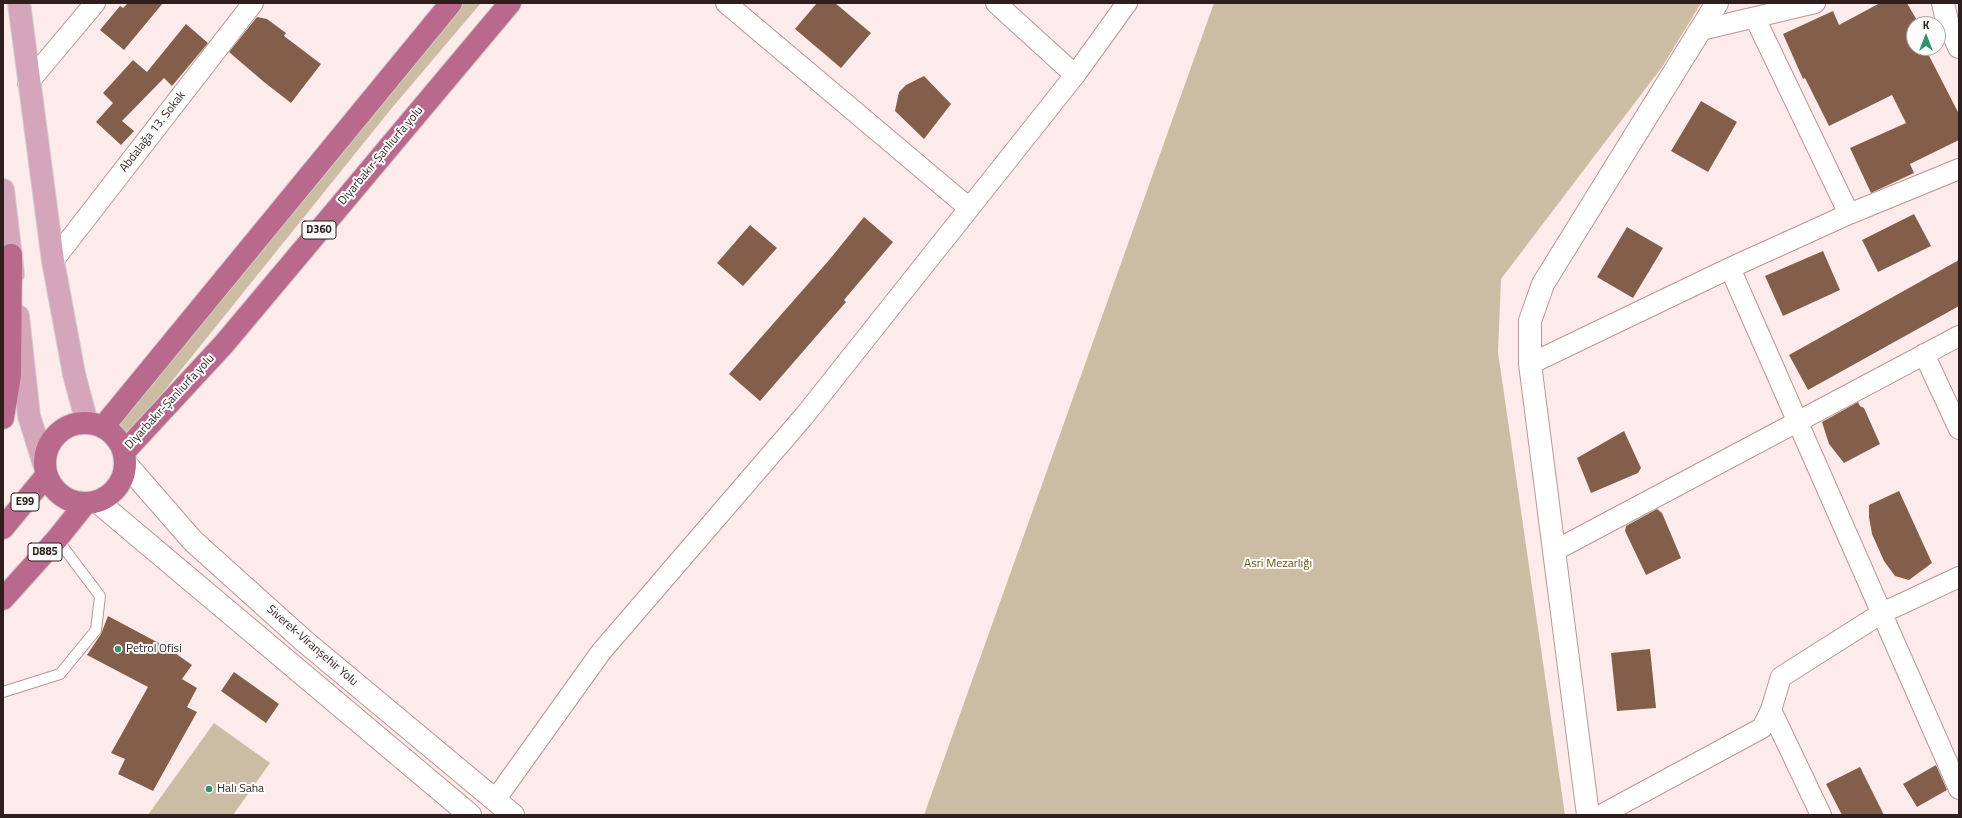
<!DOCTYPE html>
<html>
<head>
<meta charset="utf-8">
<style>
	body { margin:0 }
	#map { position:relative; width:1962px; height:818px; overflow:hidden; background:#fcebea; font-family:"Titillium Web",sans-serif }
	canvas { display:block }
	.frame { position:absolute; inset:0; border:4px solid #2e1f1e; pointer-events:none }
	.north { position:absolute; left:1906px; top:16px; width:40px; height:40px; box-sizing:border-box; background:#fcfcfc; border:1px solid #aaa4a3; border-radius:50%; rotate:0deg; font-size:11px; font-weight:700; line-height:16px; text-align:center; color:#2e1f1e }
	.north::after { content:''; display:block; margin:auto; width:14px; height:18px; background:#33936c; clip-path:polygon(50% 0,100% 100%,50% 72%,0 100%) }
</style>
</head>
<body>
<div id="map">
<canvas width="1962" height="818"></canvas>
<div class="frame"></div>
<div class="north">K</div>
</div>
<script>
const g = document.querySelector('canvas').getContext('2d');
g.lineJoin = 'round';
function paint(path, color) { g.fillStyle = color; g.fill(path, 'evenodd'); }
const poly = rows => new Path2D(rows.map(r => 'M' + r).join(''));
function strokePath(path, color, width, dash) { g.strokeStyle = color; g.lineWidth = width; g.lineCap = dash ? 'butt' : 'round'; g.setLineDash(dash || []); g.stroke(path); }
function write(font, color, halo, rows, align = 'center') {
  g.font = font + ' "Titillium Web",sans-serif'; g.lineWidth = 4; g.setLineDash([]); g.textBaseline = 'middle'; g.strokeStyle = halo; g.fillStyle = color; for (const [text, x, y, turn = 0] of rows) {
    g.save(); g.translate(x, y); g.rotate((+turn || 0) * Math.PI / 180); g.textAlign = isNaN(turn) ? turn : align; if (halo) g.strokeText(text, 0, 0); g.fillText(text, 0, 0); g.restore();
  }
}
paint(poly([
	[464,3,481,3,391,109,127,437,114,419],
	[1214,3,1701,3,1662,67,1501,279,1498,352,1565,815,924,815],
	[214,723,270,763,233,815,148,815]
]), '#ccbca3');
paint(poly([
	[128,3,163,3,124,50,100,30,120,6,123,8],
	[817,3,835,3,871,33,841,68,795,29],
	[1880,3,1907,3,1919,24,1913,24,1914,48,1925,48,1959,114,1959,140,1910,164,1914,173,1871,193,1850,148,1906,123,1892,95,1829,126,1805,78,1803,79,1783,34,1833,11,1839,25],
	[257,17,267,19,286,33,284,36,321,64,291,103,264,82,229,52],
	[186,24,208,43,172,86,164,78,122,121,134,131,121,145,96,122,113,103,103,93,133,60,147,72],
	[924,76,951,104,924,139,895,111,899,92,906,85],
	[1701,101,1737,122,1708,172,1671,151],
	[1914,214,1931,246,1878,272,1862,240],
	[864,217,893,242,844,300,846,302,760,401,729,374,830,259],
	[750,225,777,248,743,286,717,263],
	[1627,227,1663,248,1633,298,1597,277],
	[1823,251,1840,290,1783,316,1765,276],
	[1959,260,1959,306,1808,390,1789,355],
	[1858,402,1860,406,1864,408,1880,444,1844,463,1829,444,1822,422],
	[1624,431,1641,468,1638,473,1591,493,1577,458],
	[1899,491,1932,563,1909,580,1895,576,1884,561,1872,534,1869,517,1869,505],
	[1657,509,1662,513,1681,558,1646,575,1625,531,1626,526],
	[108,616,168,648,192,665,182,679,197,688,187,707,197,712,153,791,118,774,125,759,111,753,148,687,87,655,101,634],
	[1650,649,1656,708,1617,711,1611,653],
	[234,672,279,704,266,723,221,691],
	[1936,765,1947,790,1917,807,1903,784],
	[1860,767,1884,815,1842,815,1826,784]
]), '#835f4b');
const lane = poly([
	[3,692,60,674,96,630,100,596,57,539]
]);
const street = poly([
	[726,3,969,208],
	[996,3,1075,75],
	[1755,18,1849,214],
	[1701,30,1815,3],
	[28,83,95,3],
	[53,261,253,3],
	[1730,268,1959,789],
	[1924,354,1959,429],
	[1530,364,1730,268,1849,214,1959,169],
	[1554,551,1959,336],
	[1771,710,1821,815],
	[495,800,601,652,805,415,1075,75,1127,3],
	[1601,815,1762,728,1771,710,1781,677,1882,613,1959,577]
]);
const secondary = poly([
	[1943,3,1947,21,1959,47],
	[125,463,193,541,303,640,513,815],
	[98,502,470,815],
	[1588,815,1530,364,1530,321,1543,284,1717,3]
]);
const primary = poly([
	[19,3,53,261,74,374,87,423],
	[3,190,13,274],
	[18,316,29,416,44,464]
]);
const highway = poly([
	[3,418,10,375,11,255],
	'45 463a40 40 0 1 1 80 0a40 40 0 1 1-80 0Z',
	[103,427,451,3],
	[124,452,224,344,510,3],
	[3,528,46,476],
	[3,599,57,539,85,504]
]);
strokePath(lane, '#bc9593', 12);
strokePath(street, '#bc9593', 22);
strokePath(secondary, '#bc9593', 24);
strokePath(primary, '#d1cece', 24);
strokePath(highway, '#d1cece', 24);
strokePath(lane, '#fff', 10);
strokePath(street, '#fff', 20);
strokePath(secondary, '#fff', 22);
strokePath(primary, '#d5a5b9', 22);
strokePath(highway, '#b9698b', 22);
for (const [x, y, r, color] of [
	[118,649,4,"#33936c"],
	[209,789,4,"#33936c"]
]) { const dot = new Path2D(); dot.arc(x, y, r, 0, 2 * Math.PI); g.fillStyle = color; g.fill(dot); strokePath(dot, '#fcfcfc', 1.5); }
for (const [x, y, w] of [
	[319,230,34],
	[25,502,28],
	[45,552,34]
]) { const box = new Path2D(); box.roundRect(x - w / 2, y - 9, w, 18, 3); g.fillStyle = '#fcfcfc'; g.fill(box); strokePath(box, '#2e1f1e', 1); }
write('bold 11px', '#2e1f1e', null, [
	["D360",319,230],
	["E99",25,502],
	["D885",45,552]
]);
write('12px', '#2e1f1e', '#fcfcfc', [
	["Abdalağa 13. Sokak",153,132,-52],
	["Diyarbakır-Şanlıurfa yolu",381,156,-50],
	["Diyarbakır-Şanlıurfa yolu",170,402,-47],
	["Siverek-Viranşehir Yolu",312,646,41]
]);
write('12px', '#715014', '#fcfcfc', [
	["Asri Mezarlığı",1278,564]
]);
write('12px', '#2e1f1e', '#fcfcfc', [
	["Petrol Ofisi",126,649],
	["Halı Saha",217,789]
], 'left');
</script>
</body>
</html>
